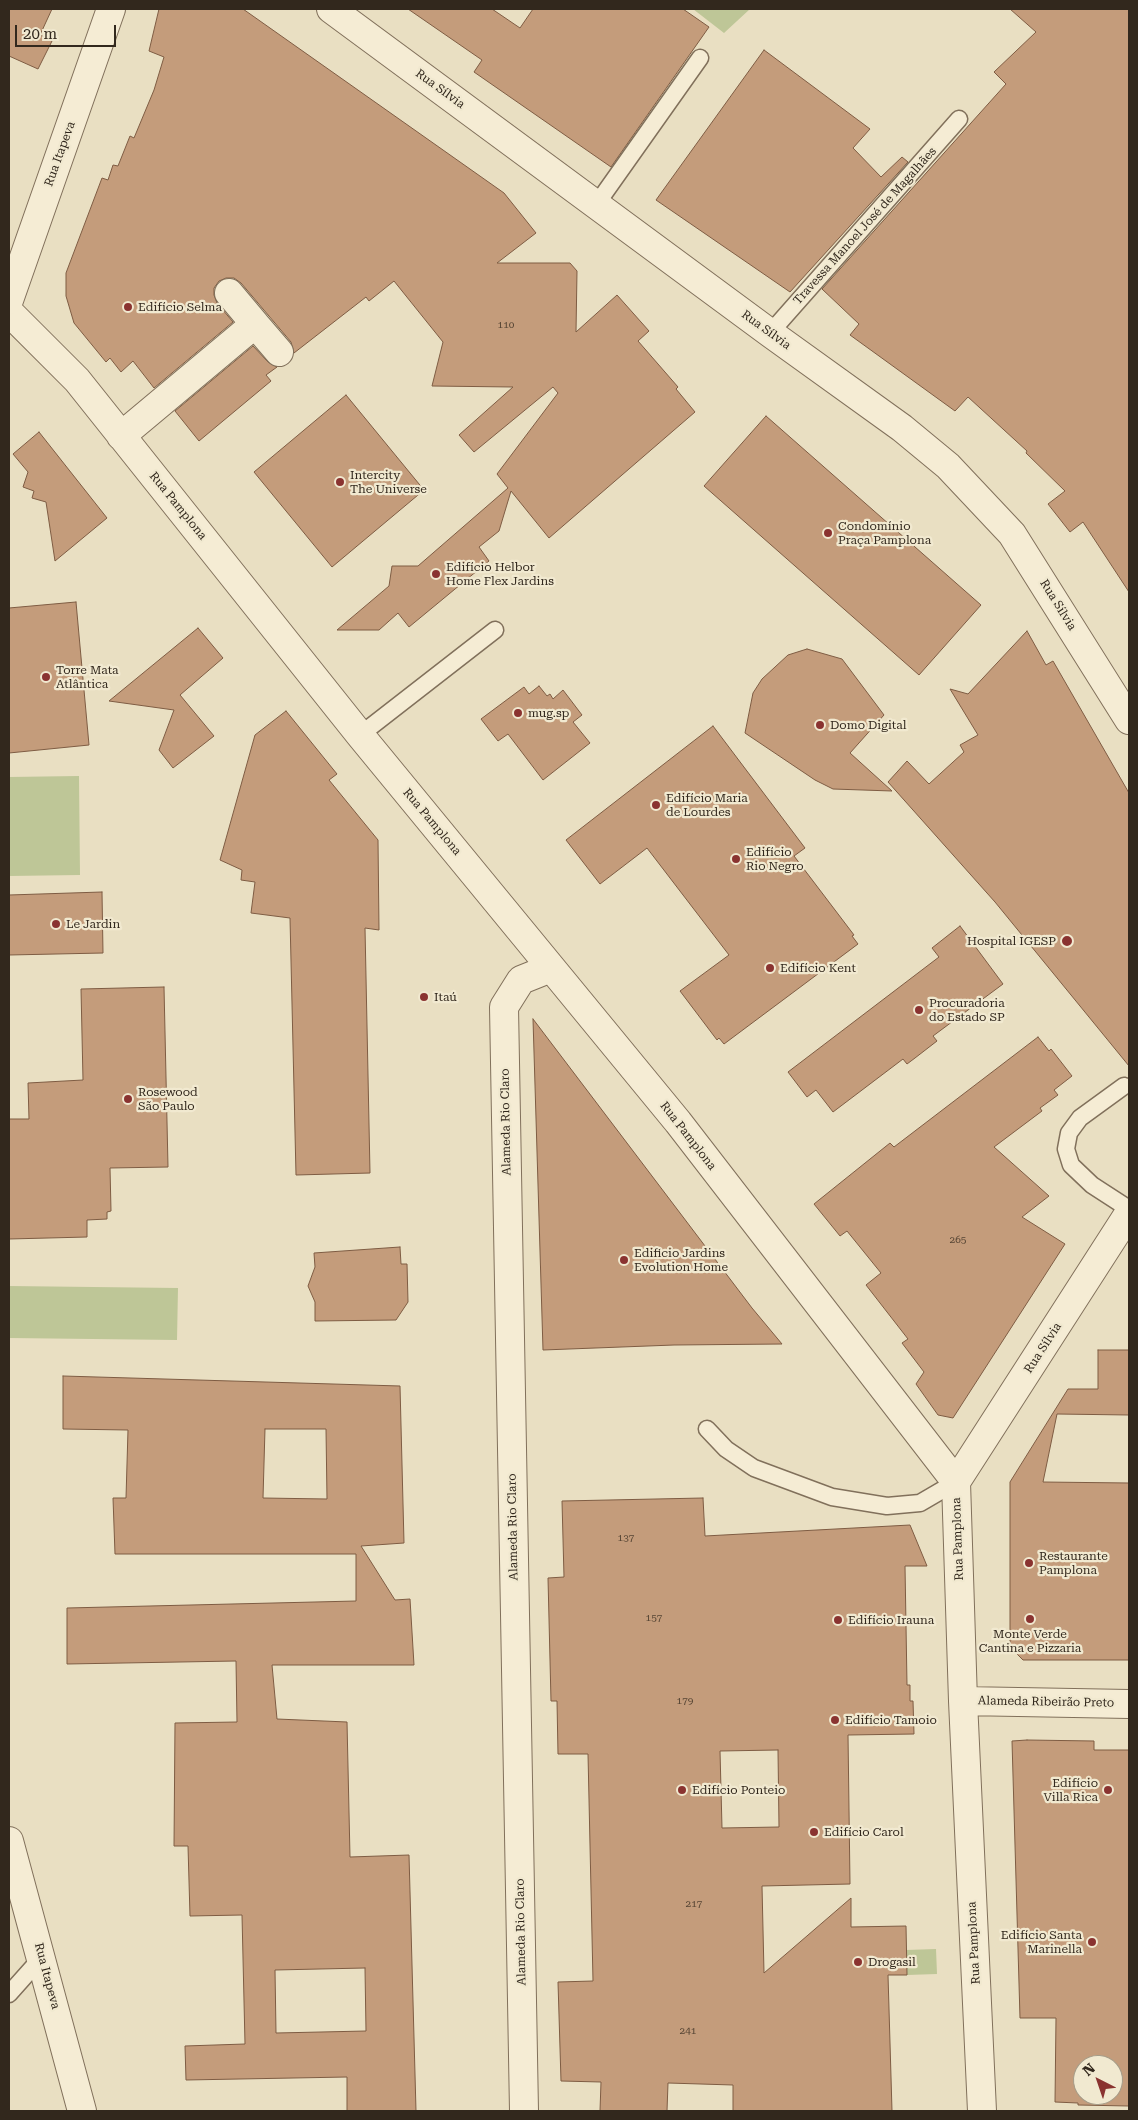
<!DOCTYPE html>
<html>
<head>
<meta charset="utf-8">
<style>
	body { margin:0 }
	#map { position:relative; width:1138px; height:2120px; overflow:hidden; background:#e9dfc2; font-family:"Roboto Serif",serif }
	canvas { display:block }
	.frame { position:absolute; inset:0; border:10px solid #32281d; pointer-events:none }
	.north { position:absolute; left:1073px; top:2055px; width:50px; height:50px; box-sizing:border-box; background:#f1e9d0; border:1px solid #a59c88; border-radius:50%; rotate:319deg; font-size:14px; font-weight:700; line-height:20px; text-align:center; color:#32281d }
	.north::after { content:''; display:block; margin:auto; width:18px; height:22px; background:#8a3330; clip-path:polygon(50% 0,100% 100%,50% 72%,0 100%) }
	.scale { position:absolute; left:15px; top:25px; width:101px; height:22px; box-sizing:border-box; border:2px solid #32281d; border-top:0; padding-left:6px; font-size:15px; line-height:18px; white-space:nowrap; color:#32281d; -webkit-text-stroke:4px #f1e9d0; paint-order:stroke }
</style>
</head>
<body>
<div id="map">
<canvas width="1138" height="2120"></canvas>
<div class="frame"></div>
<div class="north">N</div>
<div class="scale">20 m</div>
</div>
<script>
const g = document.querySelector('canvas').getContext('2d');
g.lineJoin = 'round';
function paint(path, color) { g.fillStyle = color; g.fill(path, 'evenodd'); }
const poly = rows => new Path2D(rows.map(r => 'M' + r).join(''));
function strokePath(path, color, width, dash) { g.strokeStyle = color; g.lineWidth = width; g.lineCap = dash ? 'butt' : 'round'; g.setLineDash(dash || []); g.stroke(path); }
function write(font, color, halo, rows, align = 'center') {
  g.font = font + ' "Roboto Serif",serif'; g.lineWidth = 4.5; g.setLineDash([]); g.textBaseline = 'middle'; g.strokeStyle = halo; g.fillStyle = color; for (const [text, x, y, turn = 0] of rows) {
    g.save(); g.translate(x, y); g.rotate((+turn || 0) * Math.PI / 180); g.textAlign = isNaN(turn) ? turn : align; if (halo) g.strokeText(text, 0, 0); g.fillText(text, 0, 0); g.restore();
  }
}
paint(poly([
	[693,9,750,9,724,33],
	[79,776,80,875,9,876,9,777],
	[9,1286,178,1288,177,1340,9,1338],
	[936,1949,937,1974,907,1975,906,1950]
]), '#bec697');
const building = poly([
	[9,9,52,9,40,35,52,41,38,69,9,56,9,9],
	[159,9,243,9,504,193,536,233,497,263,570,263,577,271,576,332,617,295,649,331,638,341,678,387,676,389,695,412,549,538,511,491,499,531,479,547,489,561,409,627,398,613,379,630,337,630,389,586,392,566,418,566,508,488,497,474,558,393,553,387,474,452,459,435,513,387,432,386,443,342,394,281,369,301,366,297,294,353,291,342,241,283,234,278,226,278,219,281,214,288,214,295,217,303,233,322,154,388,133,361,121,372,110,358,106,362,74,323,66,296,66,273,102,178,108,180,113,165,118,166,130,136,134,138,154,90,164,57,149,51,159,9],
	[408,9,492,9,520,28,533,9,683,9,709,27,611,167,474,72,482,60,408,9],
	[1010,9,1129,9,1129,592,1083,522,1070,532,1048,504,1065,491,1026,453,1027,451,968,397,955,411,850,335,859,324,822,289,1006,84,994,72,1036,32,1010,9],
	[764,50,870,129,853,148,881,177,902,157,908,162,790,292,656,200,764,50],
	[253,346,268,362,277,367,266,375,271,381,199,441,175,411,253,346],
	[346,395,424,490,332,567,254,472,346,395],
	[766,416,981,605,919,675,704,486,766,416],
	[39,432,107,518,55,561,46,502,32,498,34,491,23,487,28,472,13,454,39,432],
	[76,602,89,745,9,753,9,608,76,602],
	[198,628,223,658,180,695,214,736,173,768,159,750,174,710,109,701,198,628],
	[1027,631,1046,665,1053,661,1129,793,1129,1066,995,902,888,782,907,761,929,784,964,752,960,745,978,735,950,689,968,694,1027,631],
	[807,649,842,659,884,715,850,753,892,791,833,789,815,780,745,733,753,693,762,679,788,655,807,649],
	[539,686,547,696,550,694,553,699,563,690,582,715,573,722,590,743,543,780,508,734,498,741,481,719,524,687,529,694,539,686],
	[286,711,337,774,329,780,378,840,379,930,365,928,370,1173,296,1175,290,918,251,913,255,882,241,880,242,870,220,860,255,735,286,711],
	[713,726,805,848,794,856,854,935,852,936,858,944,724,1044,719,1038,717,1040,680,991,729,955,647,848,600,884,566,840,713,726],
	[102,892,103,953,9,955,9,895,102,892],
	[960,926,1003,984,933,1036,937,1041,915,1058,907,1064,903,1059,833,1112,816,1090,807,1097,788,1072,939,957,932,948,960,926],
	[164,987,168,1167,110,1168,111,1211,107,1212,107,1219,87,1220,87,1237,9,1239,9,1119,29,1119,28,1083,83,1080,81,989,164,987],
	[533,1019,752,1308,782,1344,674,1345,543,1350,533,1019],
	[1038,1037,1049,1051,1051,1049,1072,1076,1054,1090,1058,1095,1040,1108,1042,1111,994,1147,1049,1196,1022,1217,1065,1244,953,1418,938,1415,916,1384,924,1372,902,1343,908,1339,866,1285,881,1273,847,1231,840,1236,814,1204,890,1143,894,1147,1038,1037],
	[400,1247,401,1264,407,1264,408,1302,396,1320,315,1321,315,1302,308,1286,315,1267,314,1253,400,1247],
	[1098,1350,1129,1350,1129,1415,1057,1414,1043,1482,1129,1483,1129,1660,1023,1660,1010,1647,1010,1482,1068,1389,1098,1389,1098,1350],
	[63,1376,400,1386,404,1543,361,1546,395,1600,410,1599,414,1665,272,1665,277,1719,347,1722,350,1857,409,1855,416,2111,347,2111,347,2077,186,2080,185,2046,245,2044,242,1915,190,1916,188,1846,174,1846,175,1723,237,1722,236,1661,67,1664,67,1608,356,1601,356,1554,115,1554,113,1498,126,1498,128,1430,63,1429,63,1376],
	[265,1429,326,1429,327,1499,263,1498,265,1429],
	[365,1968,366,2031,276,2033,275,1970,365,1968],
	[703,1498,705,1536,910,1525,927,1566,905,1566,907,1685,910,1685,910,1701,913,1701,914,1734,848,1735,850,1884,762,1886,764,1973,851,1898,851,1927,906,1926,907,1975,888,1975,892,2111,733,2111,733,2085,668,2083,667,2111,600,2111,601,2082,561,2081,558,1982,593,1981,588,1754,558,1754,557,1701,551,1701,548,1578,564,1577,562,1501,703,1498],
	[778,1750,779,1827,722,1828,720,1751,778,1750],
	[1027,1740,1094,1741,1094,1750,1129,1750,1129,2106,1078,2105,1078,2103,1055,2102,1056,2018,1020,2018,1012,1741,1027,1740],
	[1083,2065,1113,2065,1113,2095,1083,2095,1083,2065]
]);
paint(building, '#c49c7b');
strokePath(building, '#7e5c43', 1);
const service = poly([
	[596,205,700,58],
	[770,333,959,119],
	[360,735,495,630],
	[1124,1086,1080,1118,1069,1133,1066,1149,1071,1165,1092,1185,1129,1209],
	[707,1429,726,1449,754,1468,832,1497,887,1506,920,1503,956,1482],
	[9,1994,42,1957]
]);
const minor = poly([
	[331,9,770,333,902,428,948,466,1012,534,1129,720],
	[9,312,77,380,360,735,678,1122,956,1482,963,1701,982,2111],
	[255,324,279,352],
	[121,436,255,324,229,293],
	[956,1482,1129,1213],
	[963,1701,1129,1704],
	[524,2111,504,1007,521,980,551,968]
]);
const tertiary = poly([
	[9,300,111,9],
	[9,1841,82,2111]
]);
strokePath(service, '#81705b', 19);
strokePath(minor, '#81705b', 30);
strokePath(tertiary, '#81705b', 30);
strokePath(service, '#f5ecd4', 16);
strokePath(minor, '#f5ecd4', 28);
strokePath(tertiary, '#f5ecd4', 28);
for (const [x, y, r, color] of [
	[128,307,5,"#8a3330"],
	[340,482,5,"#8a3330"],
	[828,533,5,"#8a3330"],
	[436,574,5,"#8a3330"],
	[46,677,5,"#8a3330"],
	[518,713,5,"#8a3330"],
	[820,725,5,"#8a3330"],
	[656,805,5,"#8a3330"],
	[736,859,5,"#8a3330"],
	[56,924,5,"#8a3330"],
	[1067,941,6,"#8a3330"],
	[770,968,5,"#8a3330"],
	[424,997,5,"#8a3330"],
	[919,1010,5,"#8a3330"],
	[128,1099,5,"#8a3330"],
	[624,1260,5,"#8a3330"],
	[1029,1563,5,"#8a3330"],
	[1030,1619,5,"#8a3330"],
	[838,1620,5,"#8a3330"],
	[835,1720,5,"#8a3330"],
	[682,1790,5,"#8a3330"],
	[1108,1790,5,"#8a3330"],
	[814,1832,5,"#8a3330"],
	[1092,1942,5,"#8a3330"],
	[858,1962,5,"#8a3330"]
]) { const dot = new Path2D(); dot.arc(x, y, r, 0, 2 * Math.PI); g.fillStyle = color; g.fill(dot); strokePath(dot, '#f1e9d0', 2); }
write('10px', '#564534', null, [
	["110",506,325],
	["265",958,1240],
	["137",626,1538],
	["157",654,1618],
	["179",685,1701],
	["217",694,1904],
	["241",688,2031]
]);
write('12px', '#32281d', '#f1e9d0', [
	["Rua Sílvia",440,89,36],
	["Rua Itapeva",60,154,-70],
	["Travessa Manoel José de Magalhães",865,226,-48],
	["Rua Sílvia",766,330,36],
	["Rua Pamplona",178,506,51],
	["Rua Sílvia",1058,605,58],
	["Rua Pamplona",432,822,50],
	["Alameda Rio Claro",506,1122,-91],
	["Rua Pamplona",688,1136,52],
	["Rua Sílvia",1043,1348,-57],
	["Alameda Rio Claro",513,1527,-91],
	["Rua Pamplona",958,1539,-92],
	["Alameda Ribeirão Preto",1046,1702,1],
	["Alameda Rio Claro",521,1932,-91],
	["Rua Pamplona",974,1943,-93],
	["Rua Itapeva",47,1976,75]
]);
write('12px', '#32281d', '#f1e9d0', [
	["Edifício Selma",138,307],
	["Intercity",350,475],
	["The Universe",350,489],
	["Condomínio",838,526],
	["Praça Pamplona",838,540],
	["Edifício Helbor",446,567],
	["Home Flex Jardins",446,581],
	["Torre Mata",56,670],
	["Atlântica",56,684],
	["mug.sp",528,713],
	["Domo Digital",830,725],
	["Edifício Maria",666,798],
	["de Lourdes",666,812],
	["Edifício",746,852],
	["Rio Negro",746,866],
	["Le Jardin",66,924],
	["Hospital IGESP",1056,941,"right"],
	["Edifício Kent",780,968],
	["Itaú",434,997],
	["Procuradoria",929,1003],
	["do Estado SP",929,1017],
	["Rosewood",138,1092],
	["São Paulo",138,1106],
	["Edificio Jardins",634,1253],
	["Evolution Home",634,1267],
	["Restaurante",1039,1556],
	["Pamplona",1039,1570],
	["Edifício Irauna",848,1620],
	["Monte Verde",1030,1634,"center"],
	["Cantina e Pizzaria",1030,1648,"center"],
	["Edifício Tamoio",845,1720],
	["Edifício",1098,1783,"right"],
	["Villa Rica",1098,1797,"right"],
	["Edifício Ponteio",692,1790],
	["Edifício Carol",824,1832],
	["Edifício Santa",1082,1935,"right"],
	["Marinella",1082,1949,"right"],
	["Drogasil",868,1962]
], 'left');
</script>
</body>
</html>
